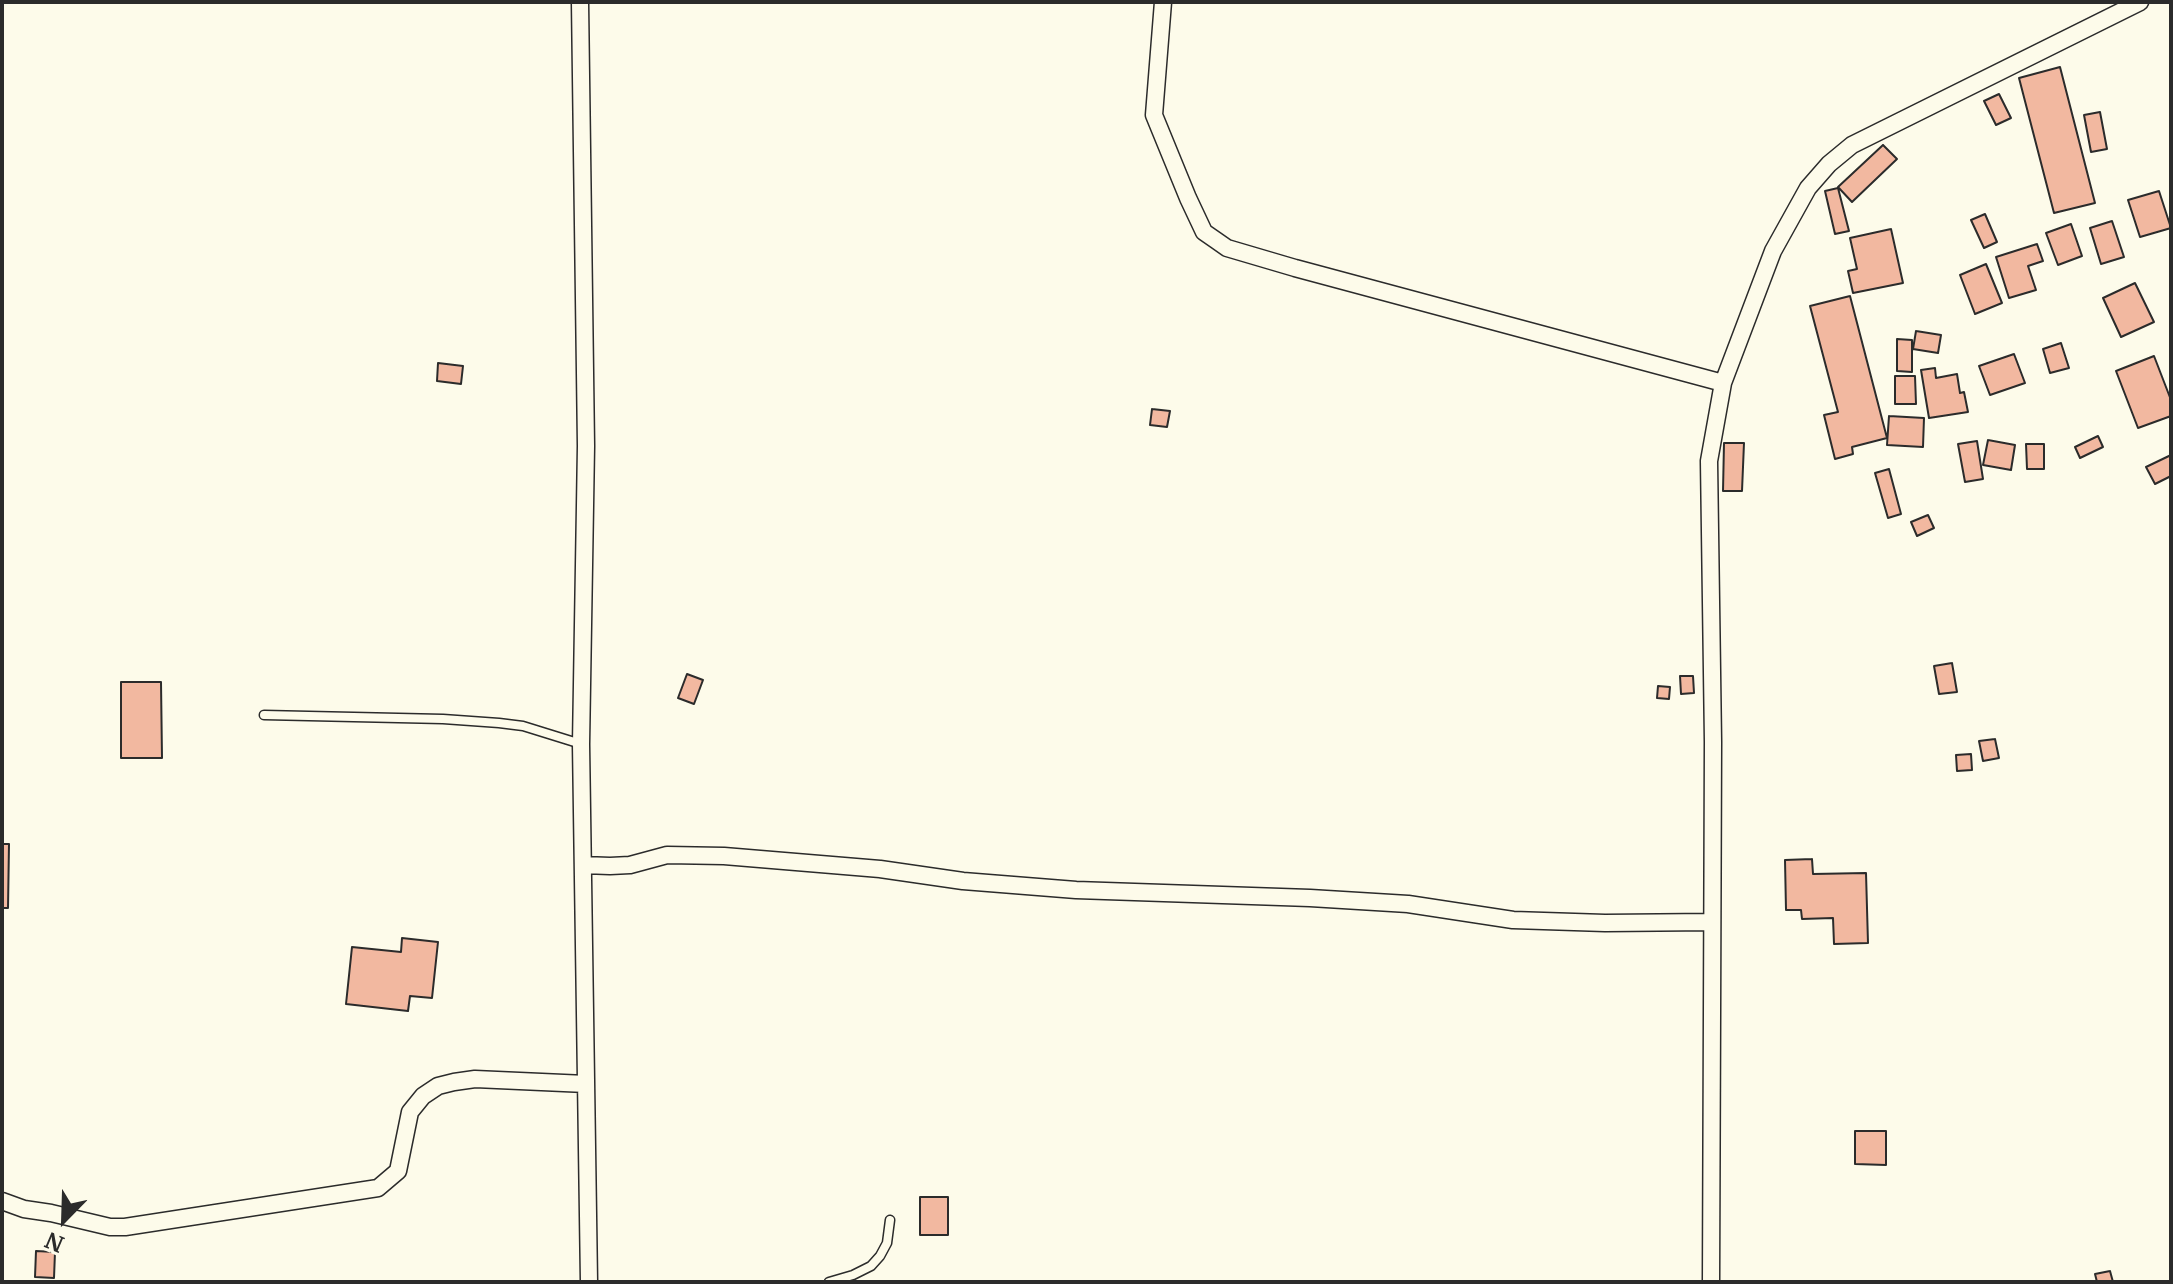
<!DOCTYPE html>
<html>
<head>
<meta charset="utf-8">
<style>
	body { margin:0 }
	#map { position:relative; width:2173px; height:1284px; overflow:hidden; background:#fdfbea; font-family:Merriweather,serif }
	canvas { display:block }
	.frame { position:absolute; inset:0; border:4px solid #2b2b2b; pointer-events:none }
	.north { position:absolute; left:24px; top:1180px; width:80px; height:80px; -webkit-text-stroke:6px #fdfbea; paint-order:stroke; rotate:203deg; font-size:22px; font-weight:700; line-height:32px; text-align:center; color:#2b2b2b }
	.north::after { content:''; display:block; margin:auto; width:28px; height:36px; background:#2b2b2b; clip-path:polygon(50% 0,100% 100%,50% 72%,0 100%) }
</style>
</head>
<body>
<div id="map">
<canvas width="2173" height="1284"></canvas>
<div class="frame"></div>
<div class="north">N</div>
</div>
<script>
const g = document.querySelector('canvas').getContext('2d');
g.lineJoin = 'round';
function paint(path, color) { g.fillStyle = color; g.fill(path, 'evenodd'); }
const poly = rows => new Path2D(rows.map(r => 'M' + r).join(''));
function strokePath(path, color, width, dash) { g.strokeStyle = color; g.lineWidth = width; g.lineCap = dash ? 'butt' : 'round'; g.setLineDash(dash || []); g.stroke(path); }
const building = poly([
	[2060,67,2095,203,2054,213,2019,78,2060,67],
	[1999,94,2011,118,1996,125,1984,101,1999,94],
	[2100,112,2107,149,2091,152,2084,115,2100,112],
	[1883,145,1897,159,1852,202,1838,187,1883,145],
	[1838,188,1849,231,1835,234,1825,191,1838,188],
	[2159,191,2171,228,2140,237,2128,200,2159,191],
	[1985,214,1997,242,1984,248,1971,220,1985,214],
	[2112,221,2124,257,2101,264,2090,228,2112,221],
	[2071,224,2082,256,2058,265,2046,233,2071,224],
	[1891,229,1903,283,1853,293,1848,271,1857,269,1850,238,1891,229],
	[2037,244,2043,261,2028,266,2036,290,2009,298,1996,257,2037,244],
	[1986,264,2002,303,1975,314,1960,275,1986,264],
	[2135,283,2154,322,2121,337,2103,298,2135,283],
	[1850,296,1887,438,1852,447,1853,454,1835,459,1824,415,1838,412,1810,306,1850,296],
	[1916,331,1941,335,1938,353,1913,349,1916,331],
	[1897,339,1912,340,1912,372,1897,371,1897,339],
	[2061,343,2069,368,2050,373,2043,349,2061,343],
	[2014,354,2025,383,1990,395,1979,366,2014,354],
	[2154,356,2171,400,2171,416,2138,428,2116,371,2154,356],
	[438,363,463,366,461,384,437,381,438,363],
	[1935,368,1936,378,1957,374,1960,393,1964,392,1968,412,1929,418,1921,370,1935,368],
	[1895,376,1915,376,1916,404,1895,404,1895,376],
	[1152,409,1170,411,1167,427,1150,425,1152,409],
	[1889,416,1924,418,1923,447,1887,445,1889,416],
	[2098,436,2103,447,2080,458,2075,447,2098,436],
	[1988,440,2015,445,2011,470,1983,465,1988,440],
	[1977,441,1983,479,1965,482,1958,444,1977,441],
	[1724,443,1744,443,1742,491,1723,491,1724,443],
	[2026,444,2044,444,2044,469,2027,469,2026,444],
	[2171,455,2171,476,2155,484,2146,467,2171,455],
	[1889,469,1901,514,1888,518,1875,473,1889,469],
	[1928,515,1934,528,1917,536,1911,522,1928,515],
	[1952,663,1957,692,1939,694,1934,666,1952,663],
	[687,674,703,680,694,704,678,698,687,674],
	[1680,676,1693,676,1694,693,1681,694,1680,676],
	[121,682,161,682,162,758,121,758,121,682],
	[1658,686,1670,687,1669,699,1657,698,1658,686],
	[1995,739,1999,758,1983,761,1979,741,1995,739],
	[1971,754,1972,770,1957,771,1956,755,1971,754],
	[2,844,9,844,8,908,2,908,2,844],
	[1812,859,1813,874,1866,873,1868,943,1834,944,1833,918,1802,919,1801,910,1786,910,1785,860,1812,859],
	[402,938,438,942,432,998,410,996,408,1011,346,1004,352,947,401,952,402,938],
	[1855,1131,1886,1131,1886,1165,1855,1164,1855,1131],
	[920,1197,948,1197,948,1235,920,1235,920,1197],
	[36,1251,55,1252,54,1278,35,1277,36,1251],
	[2110,1271,2113,1282,2097,1282,2095,1274,2110,1271]
]);
paint(building, '#f2b8a0');
strokePath(building, '#2b2b2b', 2);
const service = poly([
	[264,715,443,719,499,723,523,726,581,744],
	[829,1282,853,1275,871,1266,880,1256,887,1243,890,1220]
]);
const minor = poly([
	[580,2,586,446,581,744,589,1282],
	[1163,2,1154,115,1188,198,1204,232,1217,241,1227,248,1295,268,1723,383],
	[583,865,610,866,630,865,667,855,724,856,880,869,963,881,1076,890,1310,898,1408,904,1513,920,1605,923,1712,922],
	[2,1201,24,1209,51,1213,110,1227,125,1227,378,1188,398,1171,410,1112,423,1096,438,1086,454,1082,475,1079,586,1084],
	[1711,1282,1713,742,1709,461,1723,383,1773,251,1808,188,1829,164,1852,145,2140,2]
]);
strokePath(service, '#2b2b2b', 11);
strokePath(minor, '#2b2b2b', 19);
strokePath(service, '#fdfbea', 8);
strokePath(minor, '#fdfbea', 16);
</script>
</body>
</html>
